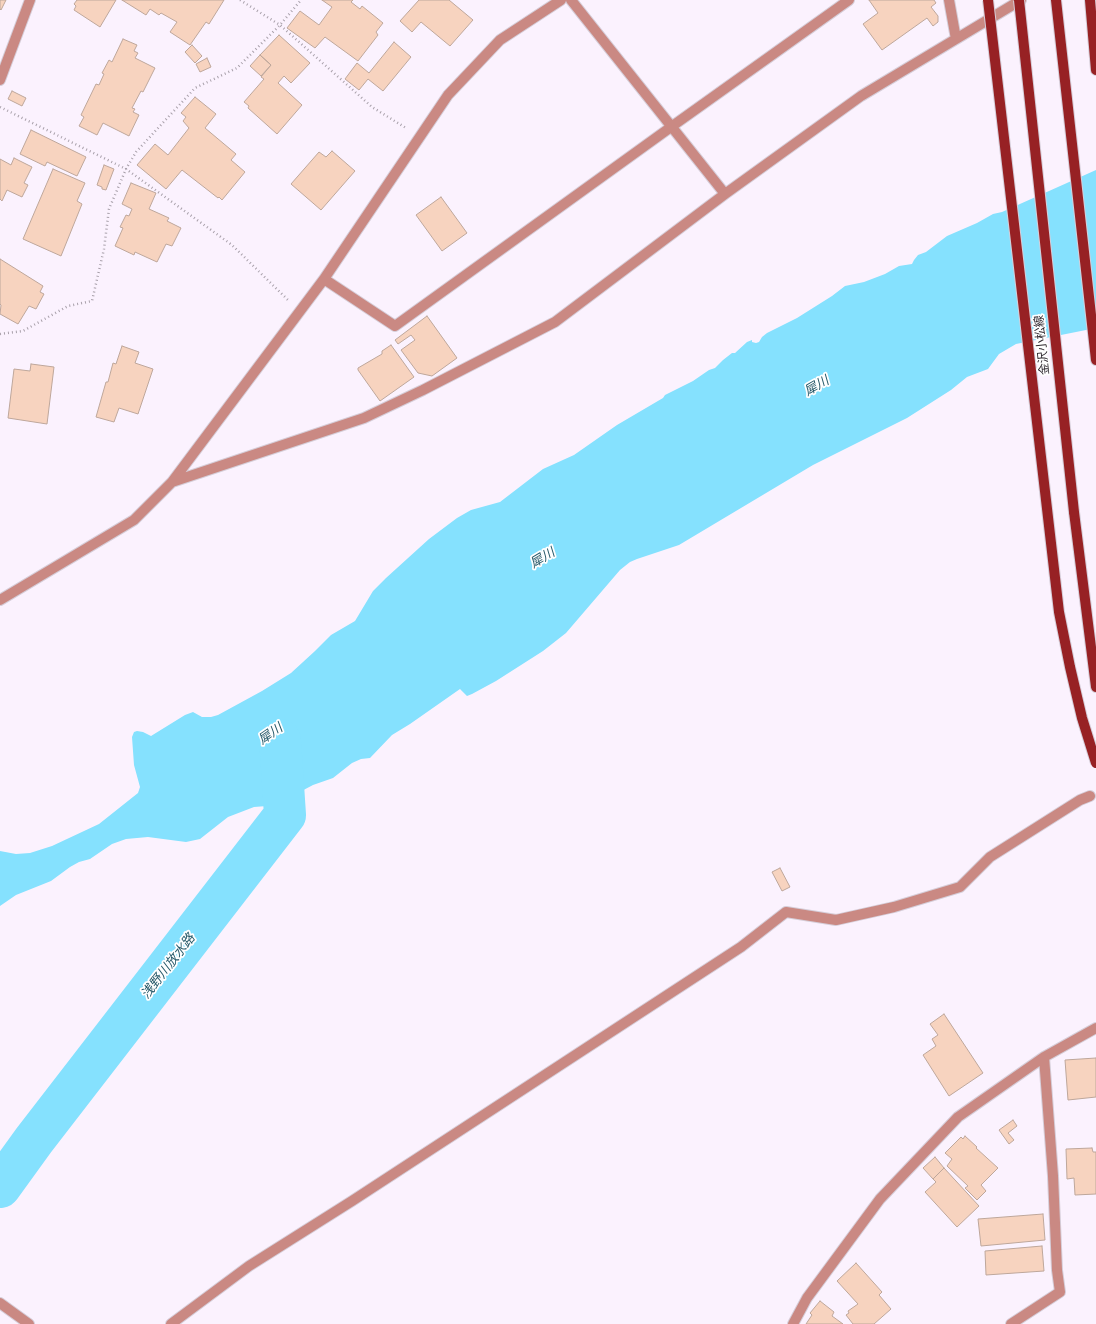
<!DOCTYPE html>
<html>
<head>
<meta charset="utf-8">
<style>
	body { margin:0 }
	canvas { display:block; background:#fbf2fe }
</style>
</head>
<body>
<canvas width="1096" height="1324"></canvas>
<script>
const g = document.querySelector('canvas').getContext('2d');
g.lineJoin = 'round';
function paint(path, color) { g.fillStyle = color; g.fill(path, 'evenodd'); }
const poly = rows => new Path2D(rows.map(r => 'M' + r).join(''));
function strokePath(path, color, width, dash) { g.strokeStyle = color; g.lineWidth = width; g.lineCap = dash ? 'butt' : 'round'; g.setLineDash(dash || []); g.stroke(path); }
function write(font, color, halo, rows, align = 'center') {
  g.font = font + ' "Source Sans 3","Noto Sans JP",sans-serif'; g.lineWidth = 3.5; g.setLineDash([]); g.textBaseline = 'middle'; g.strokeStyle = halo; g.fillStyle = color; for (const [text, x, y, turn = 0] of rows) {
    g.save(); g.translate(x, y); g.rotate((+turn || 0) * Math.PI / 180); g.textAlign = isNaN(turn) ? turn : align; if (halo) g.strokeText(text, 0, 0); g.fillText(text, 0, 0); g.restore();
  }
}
paint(poly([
	[1096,170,1096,328,1016,344,999,354,988,369,967,377,951,390,907,418,813,465,679,545,637,559,630,562,620,570,566,633,543,651,496,681,472,694,467,696,460,689,410,724,392,735,370,758,361,759,352,763,333,778,313,785,296,794,267,806,254,807,228,817,200,839,186,842,148,837,126,839,112,844,90,859,79,862,70,867,51,881,16,895,0,906,0,851,16,854,30,853,52,846,99,824,138,793,140,787,134,765,132,737,134,732,137,731,143,732,151,736,185,715,193,712,202,717,211,717,218,715,262,691,291,673,315,651,331,635,355,621,373,591,386,578,429,539,457,518,471,510,500,502,543,469,574,455,617,425,663,398,665,395,693,381,709,370,715,368,723,360,732,353,735,353,747,342,752,340,752,342,756,343,759,342,762,337,767,333,797,318,832,296,845,286,864,282,885,274,899,266,912,264,914,260,918,255,926,252,947,236,977,223,993,214,1002,212]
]), '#85e1fe');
strokePath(poly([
	[0,1187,34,1140,285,815,280,740]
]), '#85e1fe', 42);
const building = poly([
	[0,0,6,0,1,10,0,9,0,0],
	[77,0,116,0,100,27,74,10,76,6,74,4,77,0],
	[122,0,224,0,209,24,206,22,190,45,170,32,177,22,161,13,159,15,150,9,146,15,122,0],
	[322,0,353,0,351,2,360,9,362,6,383,23,376,32,378,35,358,61,325,37,315,48,287,28,300,11,319,25,332,7,322,0],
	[419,0,449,0,473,20,450,46,421,22,412,32,400,21,419,0],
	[869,0,934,0,936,3,931,7,938,16,938,22,933,26,927,18,882,50,863,24,878,13,869,0],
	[279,35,310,63,291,83,284,76,278,83,302,105,277,134,248,108,249,106,244,102,264,79,261,77,271,65,260,55,279,35],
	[123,39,137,45,134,51,138,53,135,58,155,68,143,92,141,91,132,108,135,109,133,112,139,115,129,136,103,123,97,135,79,126,84,117,81,115,96,84,99,85,104,74,102,73,109,60,112,62,123,39],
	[394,42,411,57,383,91,368,79,359,90,345,79,357,63,369,73,394,42],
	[192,45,202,56,195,63,185,52,192,45],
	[260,55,271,65,261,76,250,66,260,55],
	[207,58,211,67,200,72,196,64,207,58],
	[12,91,26,98,22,106,8,99,12,91],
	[195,97,216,114,205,128,236,154,231,160,245,172,222,200,219,197,218,198,182,170,166,189,137,165,155,144,168,155,189,128,183,121,186,117,181,113,195,97],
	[31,130,86,157,77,176,47,162,45,166,20,154,31,130],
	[332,151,355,171,321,210,291,184,319,152,326,157,332,151],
	[14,158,32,167,24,183,28,185,22,197,7,190,2,201,0,199,0,159,11,165,14,158],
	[104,165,114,169,106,190,102,189,102,187,97,185,104,165],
	[53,169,85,183,77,201,82,204,61,256,23,239,53,169],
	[131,183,156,193,149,209,169,218,167,221,181,228,172,246,166,244,157,262,135,252,134,255,115,246,123,228,120,227,126,215,129,216,132,209,122,204,131,183],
	[441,197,467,233,442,251,416,215,441,197],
	[0,259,43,286,40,292,44,294,36,309,29,306,18,324,0,314,1,305,0,304,0,259],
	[427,316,457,358,432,376,418,373,401,350,415,340,411,335,398,344,395,340,427,316],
	[391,345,414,377,380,401,358,370,358,368,382,354,382,351,391,345],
	[122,346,139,352,135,363,153,369,138,414,119,408,114,422,96,417,106,382,108,382,113,363,116,364,122,346],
	[31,364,54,367,47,424,8,418,14,369,30,371,31,364],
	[780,868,790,887,782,891,772,872,780,868],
	[944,1014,983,1073,949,1096,923,1055,936,1046,932,1039,938,1035,930,1024,944,1014],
	[1096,1058,1096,1097,1068,1100,1065,1060,1096,1058],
	[1013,1120,1017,1126,1008,1133,1014,1140,1009,1144,999,1130,1013,1120],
	[965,1136,977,1147,976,1148,998,1168,981,1185,986,1191,977,1200,965,1188,968,1186,947,1166,952,1159,945,1153,961,1137,963,1139,965,1136],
	[1092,1148,1093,1152,1096,1152,1096,1194,1075,1195,1074,1178,1067,1179,1066,1149,1092,1148],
	[935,1157,944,1168,933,1179,923,1168,935,1157],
	[944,1168,979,1206,957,1227,925,1192,936,1182,933,1179,944,1168],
	[1043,1214,1045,1240,981,1246,978,1219,1043,1214],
	[1042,1246,1044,1271,986,1275,985,1251,1042,1246],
	[856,1263,882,1292,879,1295,891,1309,874,1324,853,1324,846,1315,849,1313,848,1311,858,1304,837,1281,856,1263],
	[820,1301,834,1312,832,1316,843,1324,806,1324,812,1315,810,1313,820,1301]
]);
paint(building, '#f7d3bf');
strokePath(building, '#bea79b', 1);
const street = poly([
	[561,0,500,40,448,95,324,279,395,326,671,127,849,0],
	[571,0,725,194],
	[949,0,956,39],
	[0,80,30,0],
	[172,482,324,279],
	[0,600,134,520,172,482,364,418,423,390,555,322,725,194,861,96,1021,0],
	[0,1303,29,1324],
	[171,1324,249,1266,352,1201,741,947,786,912,836,920,894,907,960,887,990,857,1080,800,1090,796],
	[793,1324,807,1298,880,1199,958,1117,1044,1057,1096,1028],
	[1011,1324,1060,1292,1057,1270,1053,1176,1044,1057]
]);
const primary = poly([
	[1056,0,1096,360],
	[1090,0,1096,70],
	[1074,512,1096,687]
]);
strokePath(street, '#d6ced9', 12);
strokePath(primary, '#d6ced9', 12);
strokePath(poly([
	[240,0,280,25,372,107,406,128],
	[0,107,126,169,232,245,288,300],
	[0,334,23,331,68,306,92,301,104,249,109,209,126,169,136,152,195,88,237,68,280,25,301,0]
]), '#a9a1ab', 2.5, [1, 3]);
strokePath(street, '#ca8983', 10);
strokePath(primary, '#972124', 10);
const primaryBridge = poly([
	[988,0,1059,612,1070,667,1082,718,1096,763],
	[1019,0,1074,512]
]);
strokePath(primaryBridge, '#d6ced9', 12, []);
strokePath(primaryBridge, '#972124', 10);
write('12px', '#2e282f', '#fff', [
	["金沢小松線",1043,345,-96]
]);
write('italic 13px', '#265969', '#fff', [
	["犀川",817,387,-30],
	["犀川",543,559,-31],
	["犀川",271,735,-35],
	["浅野川放水路",169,967,-52]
]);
</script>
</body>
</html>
